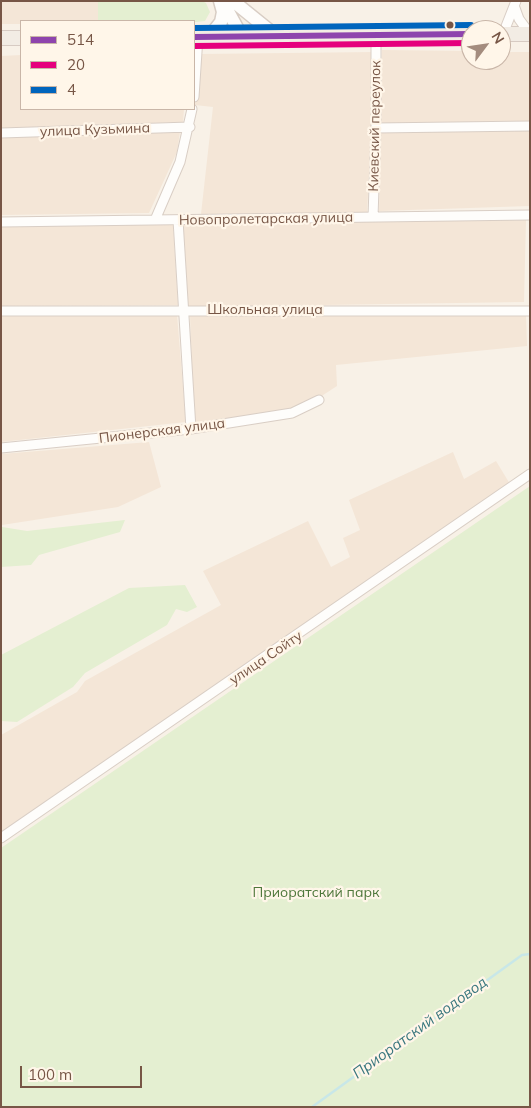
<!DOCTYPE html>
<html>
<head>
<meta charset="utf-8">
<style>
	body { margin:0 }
	#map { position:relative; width:531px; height:1108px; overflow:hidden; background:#f8f1e7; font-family:Mulish,sans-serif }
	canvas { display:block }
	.frame { position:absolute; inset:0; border:2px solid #775646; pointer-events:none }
	.legend { position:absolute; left:20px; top:20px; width:175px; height:90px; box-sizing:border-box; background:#fff6e9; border:1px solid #c9b6a8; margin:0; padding:6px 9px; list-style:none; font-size:15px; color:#775646 }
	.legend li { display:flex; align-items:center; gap:10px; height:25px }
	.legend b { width:25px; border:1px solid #c9b6a8 }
	.north { position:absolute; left:461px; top:20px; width:50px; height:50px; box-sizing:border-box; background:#fff6e9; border:1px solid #c9b6a8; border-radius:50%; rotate:59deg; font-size:14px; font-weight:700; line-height:20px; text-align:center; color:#775646 }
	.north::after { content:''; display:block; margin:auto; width:18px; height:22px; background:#a48c7e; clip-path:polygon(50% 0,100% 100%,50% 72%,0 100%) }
	.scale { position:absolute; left:20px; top:1066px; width:122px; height:22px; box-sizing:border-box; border:2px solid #775646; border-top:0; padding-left:6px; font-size:15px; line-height:18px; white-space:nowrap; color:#775646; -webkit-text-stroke:4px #fff6e9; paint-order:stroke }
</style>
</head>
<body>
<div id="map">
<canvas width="531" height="1108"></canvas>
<div class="frame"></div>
<ul class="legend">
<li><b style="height:6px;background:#8e44ad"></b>514</li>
<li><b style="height:6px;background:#e5007d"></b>20</li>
<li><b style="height:6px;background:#0065bd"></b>4</li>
</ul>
<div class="north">N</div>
<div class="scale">100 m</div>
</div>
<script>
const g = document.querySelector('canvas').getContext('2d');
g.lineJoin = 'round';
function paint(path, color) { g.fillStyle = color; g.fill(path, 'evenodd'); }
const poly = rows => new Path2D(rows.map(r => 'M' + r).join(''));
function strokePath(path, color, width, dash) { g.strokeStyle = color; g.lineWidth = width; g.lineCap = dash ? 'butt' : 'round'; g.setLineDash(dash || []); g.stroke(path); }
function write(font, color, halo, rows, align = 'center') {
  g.font = font + ' Mulish,sans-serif'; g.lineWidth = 4.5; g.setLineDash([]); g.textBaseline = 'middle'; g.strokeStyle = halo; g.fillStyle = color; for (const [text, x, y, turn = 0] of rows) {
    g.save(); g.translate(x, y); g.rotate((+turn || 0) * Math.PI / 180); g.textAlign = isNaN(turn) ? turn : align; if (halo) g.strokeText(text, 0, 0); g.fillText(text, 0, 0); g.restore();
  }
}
paint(poly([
	[1,1,98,1,98,21,21,21,21,24,1,24],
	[382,50,471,51,471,60,501,60,501,52,530,52,530,123,381,125],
	[375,52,367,213,201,214,213,107,195,105,200,54],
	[21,55,21,109,184,109,183,122,1,128,1,56],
	[530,131,530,206,379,211,381,132],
	[180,132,177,152,149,213,1,215,1,137],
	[526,220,524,302,185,307,181,224],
	[173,224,178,305,1,306,1,226],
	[526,314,527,346,336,365,337,386,300,410,194,423,190,315],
	[1,315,177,315,186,422,1,442],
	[149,442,161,487,118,507,2,525,1,454],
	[453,452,464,479,496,461,510,484,1,832,1,735,77,692,85,681,221,605,203,571,308,521,331,567,350,557,343,538,360,530,349,500]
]), '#f4e6d7');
paint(poly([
	[98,1,202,1,206,3,210,12,205,21,196,22,98,21],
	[530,486,530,1107,1,1107,1,848],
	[125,520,120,532,39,555,31,565,1,567,1,525,2,527,27,531],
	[185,585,197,607,187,612,176,609,167,625,85,673,73,687,17,722,1,721,1,655,129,588]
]), '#e4efd1');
strokePath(poly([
	[312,1107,522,955,530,954]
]), '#c8e7e8', 2.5);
const street = poly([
	[515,8,519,19,530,34],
	[503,34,516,1],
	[194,97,198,37],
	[376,128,530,126],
	[1,133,190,127],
	[373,217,376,128,376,45,379,35],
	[155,220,180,162,192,109],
	[178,220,191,429],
	[1,222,530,215],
	[1,311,530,311],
	[1,448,191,429,292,413,319,400],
	[1,838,530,474]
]);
const secondary = poly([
	[233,1,275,35],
	[223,2,241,35],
	[210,36,221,22,223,12,220,1]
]);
const primary = poly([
	[501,34,530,34],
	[194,37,471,34],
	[1,38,21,38]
]);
strokePath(street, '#d9cec5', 11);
strokePath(secondary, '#d8cdc4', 15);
strokePath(primary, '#d7cbc3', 16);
strokePath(street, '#fefdfb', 9);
strokePath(secondary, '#fefdfb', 12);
strokePath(primary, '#f2ece4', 14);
strokePath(poly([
	[194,37,471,34]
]), '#8e44ad', 6);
strokePath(poly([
	[194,46,471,43]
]), '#e5007d', 6);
strokePath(poly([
	[194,28,471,25]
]), '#0065bd', 6);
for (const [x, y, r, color] of [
	[450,25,4.5,"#775646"]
]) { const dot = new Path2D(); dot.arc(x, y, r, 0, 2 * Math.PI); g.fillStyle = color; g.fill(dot); strokePath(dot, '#fff6e9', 2); }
write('14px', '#775646', '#fff6e9', [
	["Киевский переулок",375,126,-89],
	["улица Кузьмина",95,130,-2],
	["Новопролетарская улица",266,219,-1],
	["Школьная улица",265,310],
	["Пионерская улица",162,431,-7],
	["улица Сойту",266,658,-34]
]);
write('14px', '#4f783b', '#fff6e9', [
	["Приоратский парк",316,893]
]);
write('italic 15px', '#38767e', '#fff6e9', [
	["Приоратский водовод",420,1028,-36]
]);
</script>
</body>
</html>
